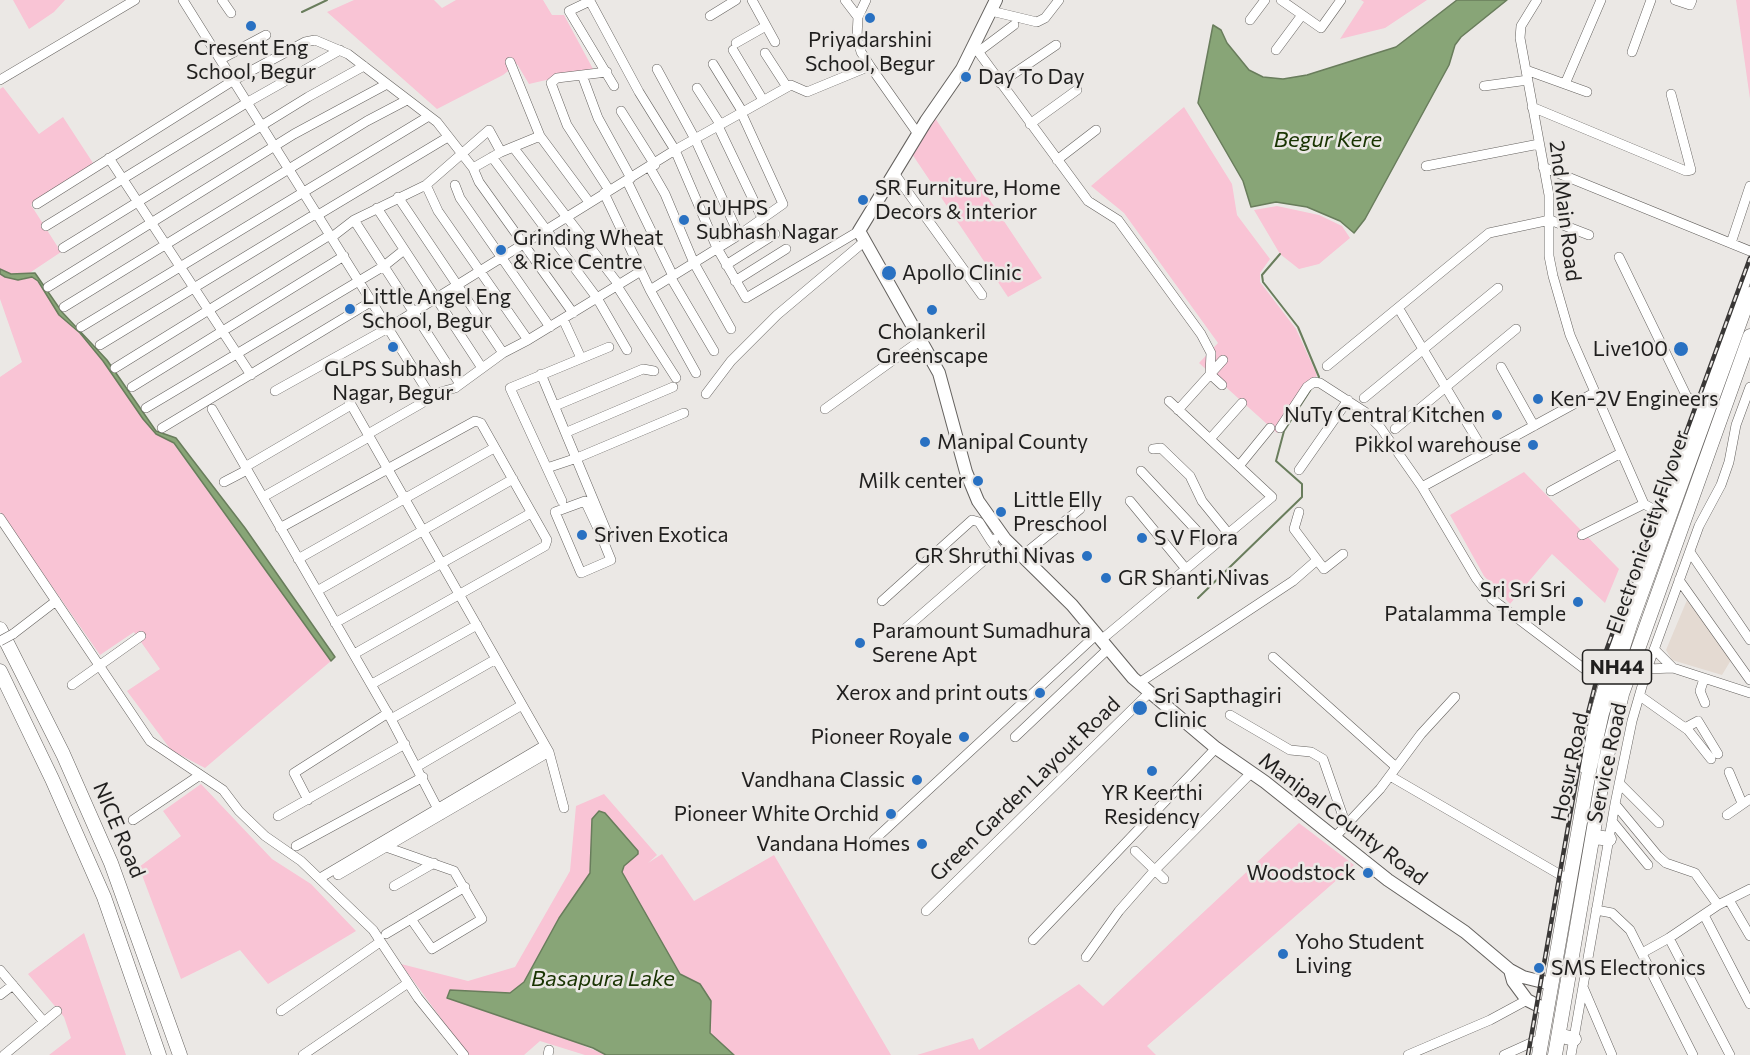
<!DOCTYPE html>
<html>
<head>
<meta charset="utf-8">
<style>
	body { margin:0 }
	canvas { display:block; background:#ebe8e5 }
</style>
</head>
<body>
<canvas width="1750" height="1055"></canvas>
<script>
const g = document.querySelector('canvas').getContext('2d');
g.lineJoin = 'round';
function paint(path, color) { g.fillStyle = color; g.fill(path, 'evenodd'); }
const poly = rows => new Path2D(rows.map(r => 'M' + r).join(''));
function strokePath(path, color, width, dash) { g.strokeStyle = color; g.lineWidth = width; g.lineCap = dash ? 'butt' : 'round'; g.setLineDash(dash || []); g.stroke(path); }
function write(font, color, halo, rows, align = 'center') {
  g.font = font + ' Commissioner,sans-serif'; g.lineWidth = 5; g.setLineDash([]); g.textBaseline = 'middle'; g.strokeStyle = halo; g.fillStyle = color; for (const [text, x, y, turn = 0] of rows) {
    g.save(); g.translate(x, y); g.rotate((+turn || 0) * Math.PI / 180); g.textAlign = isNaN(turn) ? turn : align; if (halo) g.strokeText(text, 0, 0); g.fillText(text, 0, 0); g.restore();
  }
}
paint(poly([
	[1687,600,1731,660,1722,675,1672,660,1666,650]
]), '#e4dad2');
paint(poly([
	[13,0,65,0,54,12,29,29],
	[354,0,434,0,442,8,456,0,543,0,552,15,564,15,593,69,529,84,517,64,503,75,437,109,327,12],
	[1361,0,1427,0,1385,28,1340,39,1364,2],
	[1736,0,1750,0,1750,99],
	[3,87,39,134,63,117,93,163,31,205,61,252,28,274,11,274,0,269,0,89],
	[1184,107,1232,184,1237,215,1270,259,1260,273,1260,282,1296,329,1317,375,1277,433,1199,363,1218,343,1124,213,1091,186],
	[935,118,1042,278,1008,297,912,154],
	[1277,206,1319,215,1342,226,1350,238,1319,264,1299,269,1280,254,1254,210],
	[0,274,18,280,32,277,38,281,59,315,80,333,103,361,143,419,156,434,173,443,331,661,205,768,171,750,127,691,160,669,134,632,100,655,0,512,0,377,22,362,0,299],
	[1524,472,1619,569,1605,603,1552,554,1510,604,1484,576,1450,515],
	[201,784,272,859,311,884,356,931,268,984,240,950,181,979,139,867,181,836,163,811],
	[604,794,657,855,648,863,662,854,694,901,774,855,891,1055,734,1055,716,1040,710,1033,711,1001,700,984,680,974,622,872,624,866,638,854,605,813,599,811,592,819,590,873,559,918,524,982,510,993,450,990,606,1055,585,1055,540,1041,524,1055,468,1055,401,964,468,981,515,967,570,871,576,806],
	[1299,823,1354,865,1147,1046,1156,1055,917,1055,973,1038,979,1050,1079,984,1103,1006],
	[84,933,126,1055,49,1055,71,1038,64,1017,28,974]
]), '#f9c4d5');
const water = poly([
	[1457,0,1507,0,1461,37,1455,45,1449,65,1365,219,1354,233,1340,221,1307,207,1276,202,1251,207,1243,181,1198,103,1213,25,1221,30,1227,43,1249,70,1263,77,1283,79,1307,75,1396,47,1457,0],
	[0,269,11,274,35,273,62,312,107,360,156,431,176,438,192,459,245,528,335,657,331,661,174,443,156,434,143,419,103,361,80,333,59,315,38,281,32,277,18,280,5,277,0,274,0,269],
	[599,811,605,813,638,851,638,854,624,866,622,872,680,974,700,984,711,1001,710,1033,734,1055,606,1055,593,1048,447,998,450,990,510,993,524,982,559,918,590,873,592,819,599,811]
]);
paint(water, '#88a577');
strokePath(water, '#697d5c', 1.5);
strokePath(poly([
	[302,12,327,0],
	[1280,254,1262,275,1263,282,1298,327,1319,377],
	[1198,598,1302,497,1302,484,1276,461,1284,431,1311,389]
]), '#697d5c', 2);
const minor = poly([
	[183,0,428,392,437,393,455,388,503,353,528,340,641,271],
	[222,0,231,13],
	[752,0,775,42],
	[845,0,858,17],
	[866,0,858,17,857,37,861,52,870,66],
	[1281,0,1321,28,1341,0],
	[1537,0,1521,26,1520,38,1549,195,1549,256,1553,276,1570,335,1644,504,1662,514],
	[1675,0,1690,5,1692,0],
	[991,11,1037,22,1045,18,1059,0],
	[710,16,736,0],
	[1250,20,1265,0],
	[736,43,766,26],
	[974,46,1088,201,1118,220,1201,334,1211,353,1210,374],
	[733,50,763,100],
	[1276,50,1302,15],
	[978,52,1014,25],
	[1632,52,1651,0],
	[765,53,787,87],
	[221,59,266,35],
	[510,62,540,136,589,202],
	[713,64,742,111],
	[657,69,695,139,739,235],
	[1526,70,1587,92],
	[607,72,557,78,551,83,567,125,609,190],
	[582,75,598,118,631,178],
	[0,80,135,0],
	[1000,83,1056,45],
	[1565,84,1601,0],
	[614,86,569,11,590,1,639,92,675,150,717,248,746,298,859,231],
	[1484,86,1528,80],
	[697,88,720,124],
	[1532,107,1686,171,1691,170,1671,94],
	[621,111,655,165],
	[1030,124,1077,90],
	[718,126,762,218],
	[513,147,619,285],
	[492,157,597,298,627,350],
	[109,158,251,375],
	[1057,160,1096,130],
	[1426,166,1539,144],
	[1543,167,1750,251],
	[473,168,501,152,540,136],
	[650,168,665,194,694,263,731,329],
	[894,173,982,295],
	[627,181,673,276],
	[426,185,438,211,528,340],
	[455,185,460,198,550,327],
	[604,193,650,290,739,235,783,204,741,112],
	[398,197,503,353],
	[37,204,234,80,305,42,315,40,348,54,437,122,473,168,479,182,573,313],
	[377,208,482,368],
	[318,215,448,137],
	[354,220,460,384],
	[46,226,248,102,340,50],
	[332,237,354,220,426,185,489,130,501,152],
	[1731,243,1750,186],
	[63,248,308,97,364,66],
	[1619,257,1687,397,1702,404],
	[726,265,775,234],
	[671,278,714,351],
	[735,281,786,249],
	[617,286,676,378],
	[48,287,294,134,387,84],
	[650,290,696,373],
	[64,307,367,121,407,100],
	[1399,309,1485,453],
	[563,319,581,358],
	[81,327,429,116],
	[100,345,317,213],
	[1327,366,1489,233,1550,220,1589,235],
	[1501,367,1534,426],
	[115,368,330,235],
	[541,374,608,535],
	[1210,374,1222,385],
	[132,387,344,256],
	[275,391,388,328,675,150,791,85,807,92,870,66,918,134],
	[345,394,549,752,564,808],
	[706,394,731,361,777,315,865,241],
	[1364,398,1498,288],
	[1169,401,1272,497,1186,569],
	[555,406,643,369,654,371],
	[146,408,384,266,404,250],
	[212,409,391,719,441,815],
	[825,409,921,340],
	[1178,410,1223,360],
	[162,428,372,301],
	[1280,428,1307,387,1314,382,1320,383,1365,412,1380,427,1422,487,1476,578,1492,599,1603,683],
	[1395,429,1516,329],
	[567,432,673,387],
	[368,434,422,403],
	[1210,439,1242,403],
	[1153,449,1161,448,1190,476,1202,501,1228,533],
	[1239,466,1270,428],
	[245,467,351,405],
	[547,468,577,458,684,413],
	[1299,470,1348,400],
	[1141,471,1212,547],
	[224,482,247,470],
	[1422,487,1594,393],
	[1551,491,1621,453],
	[263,497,369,437],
	[562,501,510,388,609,347],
	[1299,512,1294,529,1324,569,1343,554],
	[0,518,150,741,223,790,239,811,265,836,301,861,373,930,418,998,464,1055],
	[280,528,475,421,481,423,547,540,545,546,354,654],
	[600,533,611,560,581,573,555,512,585,501,600,533,606,530],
	[1582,535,1644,504],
	[1690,552,1750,640],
	[1022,556,1080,509],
	[298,559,494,448],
	[1679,580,1750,680],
	[317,591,513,479],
	[882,601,972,520,979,522,991,541],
	[335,623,531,513],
	[906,628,997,549,991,541,994,539],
	[13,634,56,601],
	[1101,640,1186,569,1130,501],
	[1654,649,1673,668],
	[1273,657,1396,767],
	[1647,669,1673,668,1750,693],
	[1704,679,1700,691,1705,703],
	[1139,683,1293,581,1317,560],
	[372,684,477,625],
	[72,685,141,636],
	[1640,696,1688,730,1711,759],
	[1230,715,1290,750,1311,752,1323,759,1346,825],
	[391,719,496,659],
	[1685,728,1698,721,1718,754],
	[1015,737,1108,649],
	[418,766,522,705],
	[1583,768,1590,731,1625,608,1662,514,1750,270],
	[1729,772,1742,803],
	[1390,776,1564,877],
	[1619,783,1659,823],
	[308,800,294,773,388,713],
	[1615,804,1658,856,1666,863,1695,873,1718,905],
	[1727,815,1750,799],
	[278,816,405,744],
	[133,820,200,775],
	[1612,821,1648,865],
	[1334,838,1380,789,1421,734,1455,697],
	[874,840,1096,635],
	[296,846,423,777],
	[386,847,454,871,482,919,432,949,411,919],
	[1135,851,1164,879],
	[338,875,549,752],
	[320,878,545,745],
	[394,886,434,863],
	[1729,900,1750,936],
	[1596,910,1612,913,1630,930,1693,1055],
	[926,911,1150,692],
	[1704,915,1750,1004],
	[386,934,465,887],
	[1669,938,1730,1055],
	[1033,940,1216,748],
	[1642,953,1669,938,1718,905,1750,889],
	[1086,957,1119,911,1154,871,1251,773],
	[0,970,44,1022],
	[1583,987,1612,1055],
	[0,995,13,985],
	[281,1011,380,942],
	[4,1055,57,1011],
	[303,1055,408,983],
	[548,1055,549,1050],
	[1408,1055,1490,1020,1527,1000],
	[1504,1055,1535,1041],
	[1571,1055,1615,804,1632,721,1647,669,1699,526,1721,485,1729,462,1736,425,1750,387]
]);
const major = poly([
	[996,0,962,69,926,121,859,231,939,373,966,472,978,501,1005,539,1072,605,1133,678,1216,748,1265,782,1388,880,1465,932,1510,970,1523,977,1551,984],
	[1510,970,1513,981,1527,1000,1541,1007]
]);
const highway = poly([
	[0,629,63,754,111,863,180,1055],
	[0,671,52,779,104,897,159,1055],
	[1596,837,1609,839],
	[1562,1036,1574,1039],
	[1539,1055,1589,771,1602,713,1631,622,1750,294],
	[1555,1055,1605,764,1622,694,1750,336]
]);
strokePath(minor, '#65625f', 10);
strokePath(major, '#65625f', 14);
strokePath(highway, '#65625f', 15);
strokePath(minor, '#fff', 9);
strokePath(major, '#fff', 12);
strokePath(highway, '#fff', 14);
const rail = poly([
	[1528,1055,1588,713,1599,670,1750,258]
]);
strokePath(rail, '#393736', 4.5);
strokePath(rail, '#ebe8e5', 2, [7]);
const minorBridge = poly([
	[0,641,13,634]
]);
strokePath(minorBridge, '#65625f', 10, []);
strokePath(minorBridge, '#fff', 9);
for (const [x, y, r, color] of [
	[870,18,6,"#2971c2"],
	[251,26,6,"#2971c2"],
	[966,77,6,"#2971c2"],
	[863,200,6,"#2971c2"],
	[684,220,6,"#2971c2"],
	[501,250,6,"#2971c2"],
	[889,273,8,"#2971c2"],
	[350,309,6,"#2971c2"],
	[932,310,6,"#2971c2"],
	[393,347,6,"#2971c2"],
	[1681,349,8,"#2971c2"],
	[1538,399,6,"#2971c2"],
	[1497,415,6,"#2971c2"],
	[925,442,6,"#2971c2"],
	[1533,445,6,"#2971c2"],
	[978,481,6,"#2971c2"],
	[1001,512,6,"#2971c2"],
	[582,535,6,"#2971c2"],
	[1142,538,6,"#2971c2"],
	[1087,556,6,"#2971c2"],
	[1106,578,6,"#2971c2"],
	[1578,602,6,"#2971c2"],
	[860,643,6,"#2971c2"],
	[1040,693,6,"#2971c2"],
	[1140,708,8,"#2971c2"],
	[964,737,6,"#2971c2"],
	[1152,771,6,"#2971c2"],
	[917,780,6,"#2971c2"],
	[891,814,6,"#2971c2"],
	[922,844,6,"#2971c2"],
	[1368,873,6,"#2971c2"],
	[1283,954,6,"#2971c2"],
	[1539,968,6,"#2971c2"]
]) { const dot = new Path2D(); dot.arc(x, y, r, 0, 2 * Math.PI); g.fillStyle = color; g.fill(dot); strokePath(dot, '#ebe8e5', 2); }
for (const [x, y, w] of [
	[1617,667,69]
]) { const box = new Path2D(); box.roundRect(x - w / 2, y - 17, w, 34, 4.5); g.fillStyle = '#ebe8e5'; g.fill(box); strokePath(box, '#201f1e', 1.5); }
write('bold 20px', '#201f1e', null, [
	["NH44",1617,667]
]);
write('21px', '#201f1e', '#ebe8e5', [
	["Priyadarshini",870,40,"center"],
	["School, Begur",870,64,"center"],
	["Cresent Eng",251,48,"center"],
	["School, Begur",251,72,"center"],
	["Day To Day",978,77],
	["SR Furniture, Home",875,188],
	["Decors & interior",875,212],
	["GUHPS",696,208],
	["Subhash Nagar",696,232],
	["Grinding Wheat",513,238],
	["& Rice Centre",513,262],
	["Apollo Clinic",902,273],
	["Little Angel Eng",362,297],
	["School, Begur",362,321],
	["Cholankeril",932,332,"center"],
	["Greenscape",932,356,"center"],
	["Live100",1668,349,"right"],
	["GLPS Subhash",393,369,"center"],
	["Nagar, Begur",393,393,"center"],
	["Ken-2V Engineers",1550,399],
	["NuTy Central Kitchen",1485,415,"right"],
	["Manipal County",937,442],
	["Pikkol warehouse",1521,445,"right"],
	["Milk center",966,481,"right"],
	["Little Elly",1013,500],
	["Preschool",1013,524],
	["Sriven Exotica",594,535],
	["S V Flora",1154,538],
	["GR Shruthi Nivas",1075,556,"right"],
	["GR Shanti Nivas",1118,578],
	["Sri Sri Sri",1566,590,"right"],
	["Patalamma Temple",1566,614,"right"],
	["Paramount Sumadhura",872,631],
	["Serene Apt",872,655],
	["Xerox and print outs",1028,693,"right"],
	["Sri Sapthagiri",1154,696],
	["Clinic",1154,720],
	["Pioneer Royale",952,737,"right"],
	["Vandhana Classic",905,780,"right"],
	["YR Keerthi",1152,793,"center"],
	["Residency",1152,817,"center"],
	["Pioneer White Orchid",879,814,"right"],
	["Vandana Homes",910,844,"right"],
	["Woodstock",1356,873,"right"],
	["Yoho Student",1295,942],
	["Living",1295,966],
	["SMS Electronics",1551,968]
], 'left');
write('21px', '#201f1e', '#ebe8e5', [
	["2nd Main Road",1565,211,83],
	["Electronic City Flyover",1648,532,-71],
	["Service Road",1607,763,-78],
	["Hosur Road",1570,767,-78],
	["Green Garden Layout Road",1025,789,-44],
	["Manipal County Road",1343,819,37],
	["NICE Road",119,830,67]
]);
write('italic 22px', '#193402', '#ebe8e5', [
	["Begur Kere",1328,140],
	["Basapura Lake",603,979]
]);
</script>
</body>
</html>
